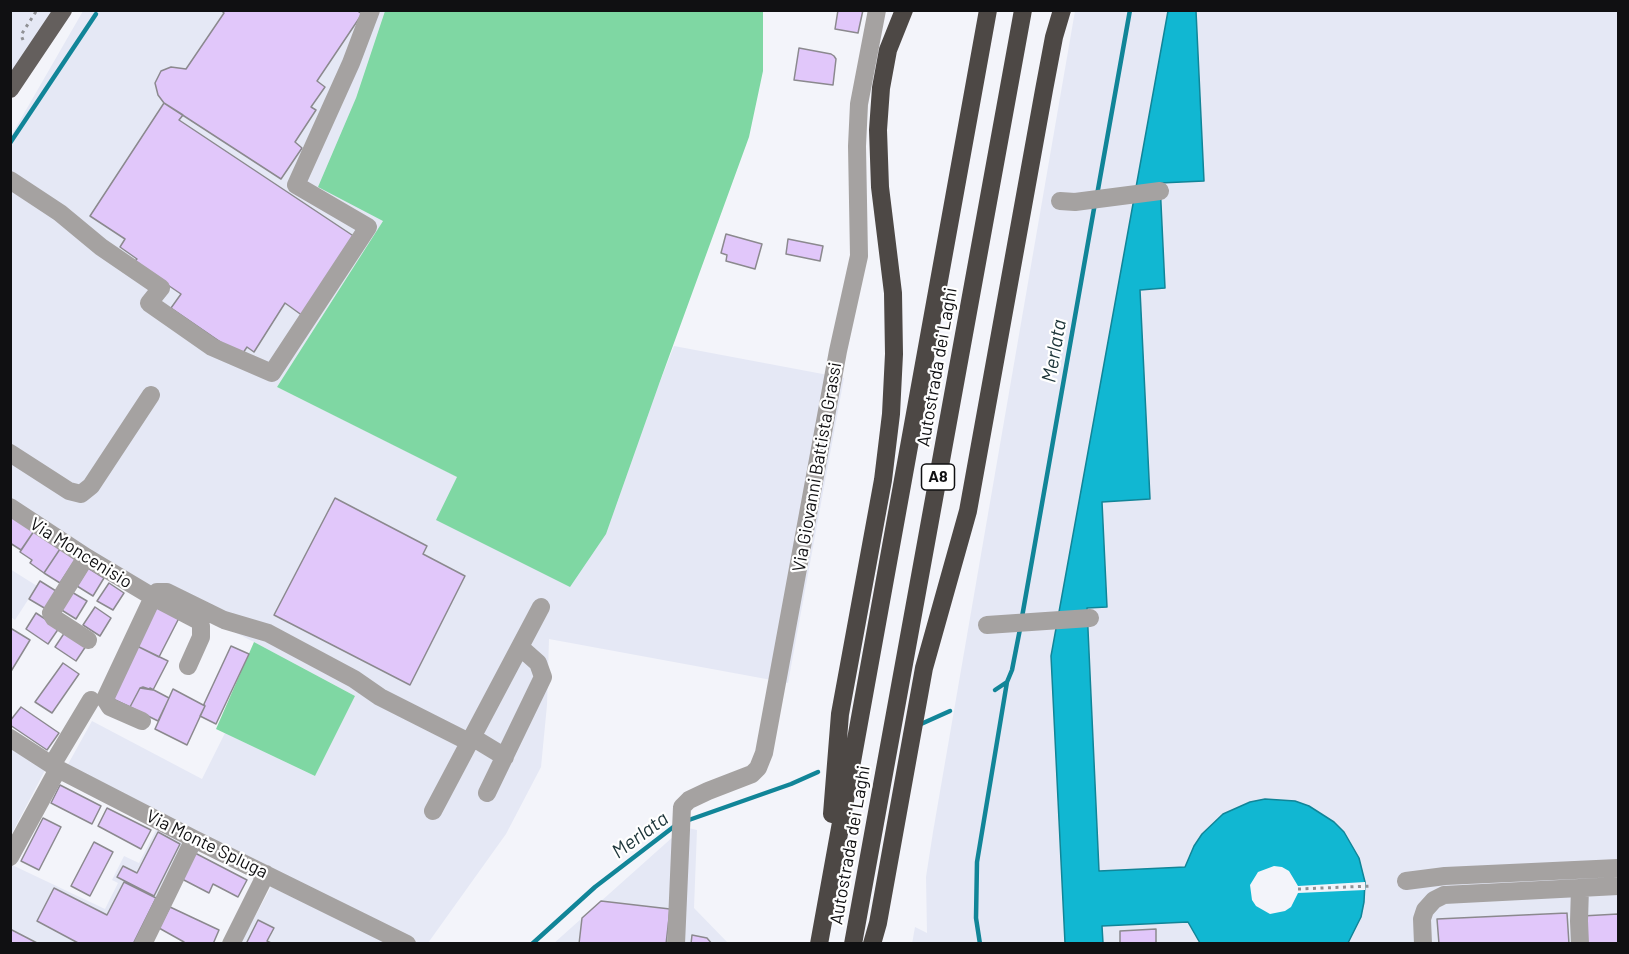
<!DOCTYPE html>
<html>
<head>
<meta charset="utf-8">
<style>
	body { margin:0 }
	#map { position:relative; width:1629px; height:954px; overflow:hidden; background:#f3f4fa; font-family:Barlow,sans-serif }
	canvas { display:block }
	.frame { position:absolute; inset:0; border:12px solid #101012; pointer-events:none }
</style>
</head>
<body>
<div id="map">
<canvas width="1629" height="954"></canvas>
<div class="frame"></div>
</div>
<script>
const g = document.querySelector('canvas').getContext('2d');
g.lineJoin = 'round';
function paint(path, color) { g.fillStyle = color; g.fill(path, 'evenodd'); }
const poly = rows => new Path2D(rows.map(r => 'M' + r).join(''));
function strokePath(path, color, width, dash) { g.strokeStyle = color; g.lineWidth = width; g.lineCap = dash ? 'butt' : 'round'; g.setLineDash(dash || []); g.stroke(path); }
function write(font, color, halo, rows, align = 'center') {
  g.font = font + ' Barlow,sans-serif'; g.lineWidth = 4.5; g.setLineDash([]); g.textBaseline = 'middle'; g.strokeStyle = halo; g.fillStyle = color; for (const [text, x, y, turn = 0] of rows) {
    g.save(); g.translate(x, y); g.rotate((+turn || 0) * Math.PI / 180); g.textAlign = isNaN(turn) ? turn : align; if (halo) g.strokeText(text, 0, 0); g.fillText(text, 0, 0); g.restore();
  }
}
paint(poly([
	[11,11,60,11,11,87],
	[83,11,385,11,356,98,383,221,277,387,458,477,437,520,659,384,674,346,844,378,788,683,549,639,547,705,541,767,506,834,428,943,414,943,67,766,92,721,202,779,225,733,315,776,355,696,254,642,143,586,11,502,11,136],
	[1075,11,1618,11,1618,943,912,944,915,927,927,933,926,877,933,832],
	[10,569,37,586,15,620,11,617],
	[11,730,52,757,11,835],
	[684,827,697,830,694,908,728,943,553,944],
	[157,828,185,844,138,943,11,943,10,864,105,909,118,883,112,880,124,856,139,863],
	[271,887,394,943,240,944]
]), '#e5e8f5');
paint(poly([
	[385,11,763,11,763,71,749,137,659,384,606,534,570,587,436,520,457,477,277,387,383,221,318,187,356,98],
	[254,642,355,696,315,776,216,729]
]), '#7fd7a3');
const water = poly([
	[1168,11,1196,11,1204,181,1160,183,1165,288,1140,290,1150,499,1102,502,1107,607,1087,608,1099,871,1185,867,1194,846,1202,834,1223,814,1250,802,1265,799,1295,801,1309,806,1334,822,1344,832,1359,858,1365,882,1364,902,1361,917,1348,943,1200,943,1188,922,1102,926,1103,943,1065,943,1051,656,1168,11]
]);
paint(water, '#11b7d2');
strokePath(water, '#118598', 1.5);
paint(poly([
	[1274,866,1282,867,1289,871,1298,886,1365,882,1365,890,1298,893,1291,907,1285,911,1270,914,1256,906,1252,900,1250,885,1258,872]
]), '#f3f4fa');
strokePath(poly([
	[10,143,96,14],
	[1097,195,1130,10],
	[1022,617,1095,203],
	[995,690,1007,682,1012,670,1020,629],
	[921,724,950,711],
	[686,821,791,784,818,772],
	[532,944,595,887,676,825],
	[980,944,976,918,977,862,1007,682]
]), '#118598', 4.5);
const building = poly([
	[221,10,356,10,362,14,317,81,325,87,311,107,316,110,295,142,302,148,281,179,164,103,158,95,155,83,161,71,171,67,186,69,224,13,221,10],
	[838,10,863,10,858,33,835,29,838,10],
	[799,48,831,54,834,56,836,59,833,85,794,80,799,48],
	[164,103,183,115,179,120,355,237,303,316,285,303,254,352,247,347,241,356,171,308,181,294,134,262,137,259,120,247,125,239,90,216,164,103],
	[726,234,762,244,755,269,726,261,727,255,721,253,726,234],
	[788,239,823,246,820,261,786,254,788,239],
	[335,498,427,546,423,554,465,576,410,685,274,615,335,498],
	[10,516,34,531,21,550,10,543,10,516],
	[34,531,60,549,44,573,30,563,32,560,20,552,34,531],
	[60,549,76,559,60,583,44,573,60,549],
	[88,568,104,578,93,596,77,586,88,568],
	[40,581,56,591,46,609,29,599,40,581],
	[109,583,124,593,113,610,97,601,109,583],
	[70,591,87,601,76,619,60,609,70,591],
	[154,606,179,618,159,657,135,645,154,606],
	[95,607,111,618,100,636,83,625,95,607],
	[36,613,59,628,48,644,26,629,36,613],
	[12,629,30,640,10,673,10,632,12,629],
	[65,632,86,646,76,661,55,647,65,632],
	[137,646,168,661,153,690,140,688,130,707,111,698,137,646],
	[231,646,249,654,216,724,200,716,205,706,204,704,231,646],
	[63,663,79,674,52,713,35,702,63,663],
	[143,687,149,689,150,688,169,698,158,721,130,707,140,688,143,687],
	[173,689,205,706,187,745,155,729,173,689],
	[21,707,59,733,47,750,10,725,10,721,21,707],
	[60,785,101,806,92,824,51,803,60,785],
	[107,808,151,830,141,849,98,826,107,808],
	[43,818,61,827,39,870,21,861,43,818],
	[158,832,180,844,154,896,117,877,123,866,137,873,158,832],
	[94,842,113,852,90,896,71,886,94,842],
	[195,853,247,880,238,897,213,884,209,893,182,879,195,853],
	[124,882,156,898,133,944,80,944,37,921,54,888,107,915,124,882],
	[601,901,670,909,666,944,579,944,582,918,601,901],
	[170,907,219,930,213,944,183,944,184,942,159,928,170,907],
	[1567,913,1569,944,1439,944,1437,919,1567,913],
	[1618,914,1618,944,1584,944,1582,916,1618,914],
	[258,920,274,928,267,941,273,944,246,944,258,920],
	[10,929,39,944,10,944,10,929],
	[1156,929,1156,944,1120,944,1120,931,1156,929],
	[692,935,707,938,712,944,691,944,692,935]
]);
paint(building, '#e1c7fa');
strokePath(building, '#8b898e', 1.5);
strokePath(poly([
	[23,40,21,35,37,10],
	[1298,889,1372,886]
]), '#909195', 3, [3, 4.5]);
strokePath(poly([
	[10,180,60,213,101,247,161,288,149,303,212,347,272,373,368,227,296,185,351,63,371,10],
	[1060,201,1075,202,1160,191],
	[10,453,69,491,81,494,91,486,151,395],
	[10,507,86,557,153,597,199,621,201,626,201,637,188,666],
	[86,557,51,613,54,618,88,640],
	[987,625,1090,618],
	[142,721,110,707,105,699,153,597,157,592,167,592,224,620,268,633,354,679,380,697,469,742],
	[472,737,505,757],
	[10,738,58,769,194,839,407,944],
	[52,765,91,700],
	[487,793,543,677,538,663,520,647],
	[433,811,541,607],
	[10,857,58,769],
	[1406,881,1445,876,1618,868],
	[143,944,194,839],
	[231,944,266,874],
	[676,944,682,807,689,800,708,791,752,774,758,768,764,753,838,351,859,256,857,146,859,104,877,10],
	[1423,944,1422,919,1425,910,1434,900,1444,895,1618,886],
	[1580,944,1579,921,1580,888]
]), '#a5a2a1', 18);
strokePath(poly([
	[10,89,63,10]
]), '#645f5d', 18);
strokePath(poly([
	[832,814,840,714,883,480,891,414,894,354,893,293,880,187,878,130,881,88,888,50,904,10],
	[819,944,988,10],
	[853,944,1023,10],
	[872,944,878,923,924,668,968,511,1044,90,1054,37,1062,10]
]), '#4d4845', 18);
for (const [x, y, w] of [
	[938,477,33]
]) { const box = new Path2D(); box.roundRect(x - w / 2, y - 13, w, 26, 4.5); g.fillStyle = '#fff'; g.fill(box); strokePath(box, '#101012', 1.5); }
write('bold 16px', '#101012', null, [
	["A8",938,477]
]);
write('18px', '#101012', '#fff', [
	["Autostrada dei Laghi",937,367,-80],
	["Via Giovanni Battista Grassi",817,467,-80],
	["Via Moncenisio",81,553,32],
	["Via Monte Spluga",207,844,26],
	["Autostrada dei Laghi",850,845,-80]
]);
write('italic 20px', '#1c3439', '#fff', [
	["Merlata",1054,351,-80],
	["Merlata",640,835,-36]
]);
</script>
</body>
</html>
